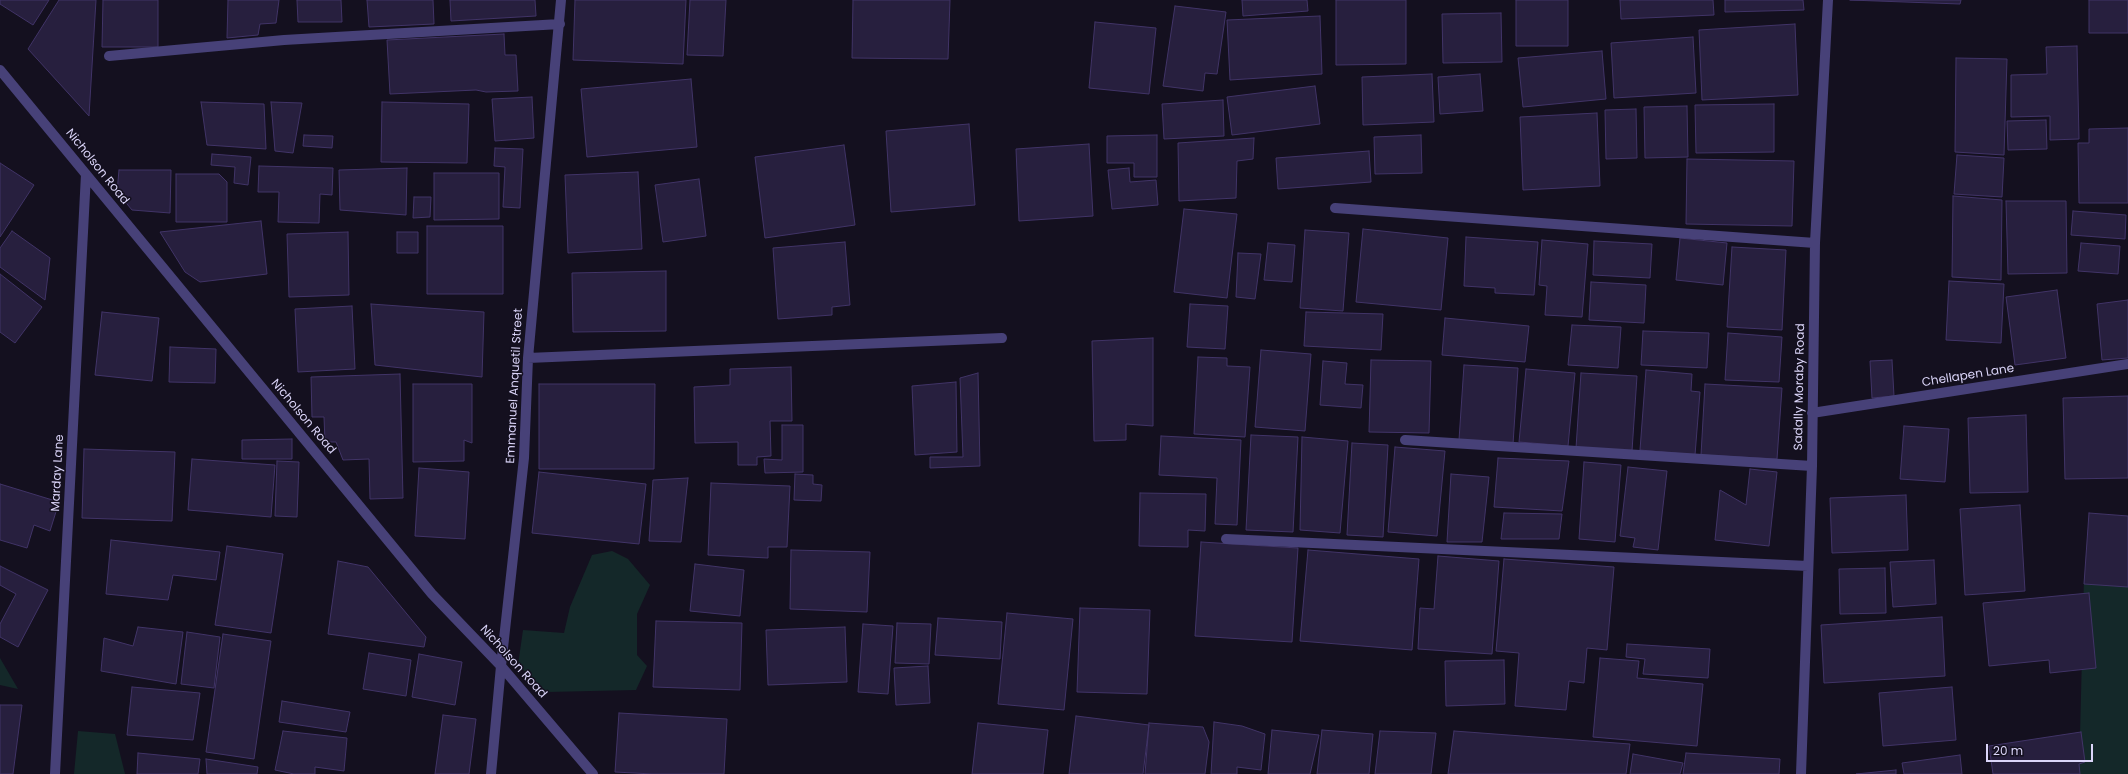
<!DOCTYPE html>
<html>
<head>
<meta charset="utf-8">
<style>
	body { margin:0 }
	#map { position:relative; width:2128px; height:774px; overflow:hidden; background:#14101f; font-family:Poppins,sans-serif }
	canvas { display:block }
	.scale { position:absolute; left:1986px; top:744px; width:107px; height:18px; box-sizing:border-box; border:2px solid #dbd5f9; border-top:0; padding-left:5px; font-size:12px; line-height:14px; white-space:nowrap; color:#dbd5f9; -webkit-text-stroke:3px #14101f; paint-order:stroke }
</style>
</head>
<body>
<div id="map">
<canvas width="2128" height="774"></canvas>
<div class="scale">20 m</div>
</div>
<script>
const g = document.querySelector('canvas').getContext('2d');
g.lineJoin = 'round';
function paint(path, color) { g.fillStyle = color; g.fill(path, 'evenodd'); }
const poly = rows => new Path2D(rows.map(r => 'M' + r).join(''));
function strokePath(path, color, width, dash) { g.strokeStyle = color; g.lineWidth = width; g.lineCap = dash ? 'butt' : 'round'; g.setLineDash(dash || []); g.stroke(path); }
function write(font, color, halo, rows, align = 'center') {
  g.font = font + ' Poppins,sans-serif'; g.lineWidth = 3; g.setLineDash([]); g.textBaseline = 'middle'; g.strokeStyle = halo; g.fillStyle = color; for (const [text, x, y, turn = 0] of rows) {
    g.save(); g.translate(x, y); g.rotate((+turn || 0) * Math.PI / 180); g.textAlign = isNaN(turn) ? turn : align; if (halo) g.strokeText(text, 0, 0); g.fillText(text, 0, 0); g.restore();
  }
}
paint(poly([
	[612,551,628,559,650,585,637,614,637,655,647,666,636,690,547,692,518,665,523,630,564,633,570,607,592,555],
	[2084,577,2128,578,2128,774,2079,774],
	[0,658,18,689,0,685],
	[78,731,115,734,125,774,74,774]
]), '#142829');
const building = poly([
	[0,0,49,0,33,25,0,4,0,0],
	[59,0,96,0,89,116,28,49,59,0],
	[103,0,158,0,158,47,102,47,103,0],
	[228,0,279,0,276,23,260,24,258,35,227,38,228,0],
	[297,0,341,0,342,22,298,22,297,0],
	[367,0,433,0,434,24,369,27,367,0],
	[450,0,535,0,536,16,451,21,450,0],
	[575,0,686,0,683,64,573,60,575,0],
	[690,0,726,0,723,56,687,55,690,0],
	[853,0,950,0,948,59,852,58,853,0],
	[1242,0,1307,0,1308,11,1243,16,1242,0],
	[1336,0,1406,0,1406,64,1336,65,1336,0],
	[1516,0,1568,0,1568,46,1516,46,1516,0],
	[1620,0,1713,0,1714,15,1621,19,1620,0],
	[1725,0,1803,0,1804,10,1725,12,1725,0],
	[1850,0,1961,0,1960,4,1850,0],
	[2089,0,2128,0,2128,33,2089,33,2089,0],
	[1175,6,1226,12,1217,74,1205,73,1203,91,1163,86,1175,6],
	[1501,13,1502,62,1443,63,1442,14,1501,13],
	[1320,16,1322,74,1230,80,1227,20,1320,16],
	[1095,22,1156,28,1149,94,1089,88,1095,22],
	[1795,24,1798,95,1702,100,1699,30,1795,24],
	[504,34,505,55,516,55,518,91,486,92,476,90,390,94,387,40,504,34],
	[1693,37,1696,93,1614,98,1611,43,1693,37],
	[2077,46,2079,139,2050,140,2050,116,2011,117,2011,75,2047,74,2046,47,2077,46],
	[1602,51,1606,99,1523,107,1518,58,1602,51],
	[1956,58,2007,59,2004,155,1955,152,1956,58],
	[1432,74,1434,122,1363,125,1362,77,1432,74],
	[1480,74,1483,111,1440,114,1438,77,1480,74],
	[691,79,697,147,587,157,581,89,691,79],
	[1315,86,1320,124,1232,135,1227,97,1315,86],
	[532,97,534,138,495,141,492,99,532,97],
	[1223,100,1224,136,1164,139,1162,104,1223,100],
	[201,102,264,104,266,149,207,145,201,102],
	[271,102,302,103,293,153,275,151,271,102],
	[382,102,469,104,467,163,381,162,382,102],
	[1774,104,1774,152,1696,153,1695,105,1774,104],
	[1687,106,1688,157,1645,158,1644,107,1687,106],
	[1636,109,1637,158,1606,159,1605,110,1636,109],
	[1597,113,1600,186,1523,190,1520,117,1597,113],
	[2046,120,2047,149,2008,150,2007,121,2046,120],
	[969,124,975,205,891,212,886,131,969,124],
	[2128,128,2128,203,2079,203,2078,143,2089,143,2089,129,2128,128],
	[304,135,333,136,332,148,303,146,304,135],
	[1157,135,1157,177,1134,177,1134,163,1107,163,1107,136,1157,135],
	[1421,135,1422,173,1375,174,1374,137,1421,135],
	[1254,138,1253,159,1237,161,1236,198,1179,201,1178,143,1254,138],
	[1089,144,1093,216,1019,221,1016,149,1089,144],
	[844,145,855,225,765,238,755,157,844,145],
	[495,148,523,149,520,208,503,207,505,167,494,166,495,148],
	[1369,151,1371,182,1278,189,1276,158,1369,151],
	[212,154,251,157,248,185,234,183,235,167,211,165,212,154],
	[1957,155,2004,158,2002,197,1954,194,1957,155],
	[1687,159,1794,161,1792,226,1686,224,1687,159],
	[0,163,34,185,0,237,0,163],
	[259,166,333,168,332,195,320,194,319,223,278,222,279,192,258,192,259,166],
	[407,168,406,215,340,210,339,170,407,168],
	[1129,168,1130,182,1156,180,1158,205,1112,209,1108,170,1129,168],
	[119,170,171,170,170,213,132,210,117,192,119,170],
	[638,172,642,249,568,253,565,175,638,172],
	[434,173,499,173,499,219,434,220,434,173],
	[176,174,219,174,227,182,227,222,176,222,176,174],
	[699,179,706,236,663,242,655,185,699,179],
	[1953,196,2002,200,2001,280,1952,277,1953,196],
	[414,197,431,197,430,217,413,218,414,197],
	[2006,201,2066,201,2067,273,2008,274,2006,201],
	[1184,209,1237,214,1227,298,1174,292,1184,209],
	[2073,211,2126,215,2125,239,2071,235,2073,211],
	[261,221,267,274,200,282,185,272,160,232,261,221],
	[427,226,503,226,503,294,427,294,427,226],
	[1363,229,1448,238,1441,310,1356,302,1363,229],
	[1305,230,1349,233,1343,311,1300,308,1305,230],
	[12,231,50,258,45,300,0,267,0,248,12,231],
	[348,232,349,295,289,297,287,234,348,232],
	[397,232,418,232,418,253,397,253,397,232],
	[1466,237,1538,242,1534,295,1495,293,1495,288,1464,286,1466,237],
	[1680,238,1727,243,1723,285,1676,280,1680,238],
	[1542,240,1588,244,1582,317,1545,315,1547,286,1539,285,1542,240],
	[1594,241,1652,244,1650,278,1593,275,1594,241],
	[845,242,850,305,832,307,832,315,778,319,773,248,845,242],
	[1268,243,1295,245,1292,282,1264,280,1268,243],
	[2081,243,2120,246,2118,274,2078,271,2081,243],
	[1732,247,1786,250,1782,330,1727,327,1732,247],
	[1238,253,1261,254,1255,299,1236,297,1238,253],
	[666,271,666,331,573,332,572,273,666,271],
	[0,274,42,307,15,343,0,332,0,274],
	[1949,281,2004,284,2001,343,1946,340,1949,281],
	[1591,282,1646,285,1644,323,1589,320,1591,282],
	[2057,290,2066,358,2015,365,2006,297,2057,290],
	[2128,300,2128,358,2102,360,2097,304,2128,300],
	[371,304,484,312,482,377,375,365,371,304],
	[1190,304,1228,306,1225,349,1187,347,1190,304],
	[352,306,355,369,298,372,295,309,352,306],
	[102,312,159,318,152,381,95,375,102,312],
	[1306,312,1383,314,1381,350,1304,346,1306,312],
	[1445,318,1529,326,1525,362,1442,355,1445,318],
	[1572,325,1621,327,1618,368,1568,365,1572,325],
	[1643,331,1709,333,1707,368,1641,365,1643,331],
	[1728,333,1782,337,1779,382,1725,380,1728,333],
	[1153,338,1153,426,1126,424,1126,440,1094,441,1092,341,1153,338],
	[170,347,216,349,215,383,169,382,170,347],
	[1261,350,1311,354,1305,431,1255,427,1261,350],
	[1198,357,1227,358,1227,366,1250,367,1245,437,1194,434,1198,357],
	[1371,360,1431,361,1429,433,1369,432,1371,360],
	[1892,360,1894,396,1872,398,1870,361,1892,360],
	[1323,361,1347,363,1345,384,1363,385,1361,408,1320,405,1323,361],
	[1464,365,1518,368,1513,444,1459,440,1464,365],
	[791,367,792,421,770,421,771,456,757,457,757,465,738,465,738,442,695,443,694,387,730,385,730,369,791,367],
	[1526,369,1575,373,1568,446,1519,442,1526,369],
	[1646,370,1692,374,1691,391,1700,392,1695,455,1640,450,1646,370],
	[978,373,980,466,930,468,930,457,963,457,960,378,978,373],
	[1581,373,1637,376,1632,451,1576,448,1581,373],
	[400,374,403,498,370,499,369,459,343,460,336,442,325,442,324,417,312,417,311,377,400,374],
	[956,382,957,452,915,455,912,386,956,382],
	[413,384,472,384,472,443,464,440,464,461,413,462,413,384],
	[539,384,655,384,654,469,539,469,539,384],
	[1705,384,1782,388,1777,459,1701,455,1705,384],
	[2128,396,2128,478,2065,479,2063,398,2128,396],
	[2026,415,2028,492,1970,493,1968,418,2026,415],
	[782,425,803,425,803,472,765,473,764,459,782,460,782,425],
	[1904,426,1949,429,1945,482,1900,479,1904,426],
	[1251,435,1298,437,1293,532,1246,530,1251,435],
	[1161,436,1241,440,1237,525,1215,524,1217,478,1159,475,1161,436],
	[1302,437,1348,441,1340,533,1300,530,1302,437],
	[292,439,292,459,242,459,242,440,292,439],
	[1352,443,1388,445,1383,537,1347,535,1352,443],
	[1395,447,1445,451,1437,536,1388,532,1395,447],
	[84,449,175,452,172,521,82,518,84,449],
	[1498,458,1569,461,1562,511,1494,507,1498,458],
	[192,459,275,465,271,517,188,510,192,459],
	[277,461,299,462,297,517,275,516,277,461],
	[1584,462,1621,465,1615,542,1579,539,1584,462],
	[1628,467,1667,471,1658,550,1633,547,1635,538,1620,536,1628,467],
	[419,468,469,472,465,539,415,536,419,468],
	[1750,469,1777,472,1769,546,1715,540,1720,490,1746,505,1750,469],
	[539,472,646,484,639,544,532,533,539,472],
	[795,474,813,475,813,484,822,485,821,501,794,500,795,474],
	[1451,474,1489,477,1482,542,1447,542,1451,474],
	[688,478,681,542,649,541,653,480,688,478],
	[711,483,790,486,787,547,768,547,768,558,708,555,711,483],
	[0,484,59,502,50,531,34,525,27,548,0,540,0,484],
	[1140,493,1206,494,1205,531,1188,530,1188,547,1139,546,1140,493],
	[1906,495,1908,550,1832,553,1830,498,1906,495],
	[2020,505,2025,591,1965,595,1960,509,2020,505],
	[1504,513,1562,514,1559,539,1501,539,1504,513],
	[2089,513,2128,516,2128,587,2084,584,2089,513],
	[111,540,220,552,216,580,173,575,168,600,106,594,111,540],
	[1201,542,1298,548,1292,642,1195,636,1201,542],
	[227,546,283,554,271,633,215,625,227,546],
	[791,550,870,552,867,612,790,609,791,550],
	[1308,550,1419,559,1412,650,1300,641,1308,550],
	[1438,556,1499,561,1492,654,1418,649,1420,608,1434,609,1438,556],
	[1504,559,1614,567,1607,650,1587,648,1584,683,1569,681,1566,710,1515,706,1519,653,1496,651,1504,559],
	[1934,560,1936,604,1893,607,1890,562,1934,560],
	[338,561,368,567,426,637,424,647,328,634,338,561],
	[695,564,744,570,740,616,690,611,695,564],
	[0,566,48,590,18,647,0,637,0,624,16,594,0,585,0,566],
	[1885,568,1886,613,1840,614,1839,569,1885,568],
	[2089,593,2096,668,2050,673,2049,660,1989,666,1983,603,2089,593],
	[1080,608,1150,610,1147,694,1077,692,1080,608],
	[1007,613,1073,619,1064,710,998,704,1007,613],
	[1942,617,1945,676,1824,683,1821,625,1942,617],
	[938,618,1002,622,1000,659,935,655,938,618],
	[656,621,742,623,740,690,653,687,656,621],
	[897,623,931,624,929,664,895,663,897,623],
	[863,624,893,626,888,694,858,692,863,624],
	[138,627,183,632,176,684,101,671,104,638,133,646,138,627],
	[845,627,847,682,768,685,766,630,845,627],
	[187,632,220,637,214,688,181,684,187,632],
	[223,634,271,641,254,759,206,752,223,634],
	[1627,644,1710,649,1708,678,1643,674,1645,659,1626,657,1627,644],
	[369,653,411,660,406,696,363,689,369,653],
	[419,654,462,662,455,705,412,697,419,654],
	[1600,658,1639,661,1637,678,1703,684,1697,746,1593,737,1600,658],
	[1504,660,1505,704,1446,706,1445,661,1504,660],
	[928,666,930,703,896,705,894,668,928,666],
	[132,687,200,693,193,740,127,735,132,687],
	[1952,687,1956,740,1883,746,1879,693,1952,687],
	[282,701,350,712,346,732,279,722,282,701],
	[0,705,22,705,13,774,0,774,0,705],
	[619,713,727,719,724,774,653,774,615,772,619,713],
	[443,715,476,719,469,774,435,774,443,715],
	[1076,716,1149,725,1143,774,1069,774,1076,716],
	[1214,722,1242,726,1265,734,1261,770,1237,767,1237,774,1211,774,1214,722],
	[978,723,1048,730,1043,774,972,774,978,723],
	[1149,723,1203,727,1209,742,1205,774,1145,774,1149,723],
	[1272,730,1319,735,1310,774,1268,774,1272,730],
	[1322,730,1373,734,1369,774,1317,774,1322,730],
	[283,731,347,738,344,771,315,767,315,774,294,774,275,770,283,731],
	[1380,731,1436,733,1431,774,1375,774,1380,731],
	[1454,731,1630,744,1626,774,1448,774,1454,731],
	[2081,732,2085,762,2079,764,2080,774,1993,774,1989,746,2081,732],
	[138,753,200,759,198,774,137,774,138,753],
	[1686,753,1780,759,1779,774,1683,774,1686,753],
	[1633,754,1683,763,1680,774,1630,774,1633,754],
	[1960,755,1962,774,1904,774,1902,763,1960,755],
	[206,759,258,767,257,774,207,774,206,759],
	[1896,770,1896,774,1856,774,1896,770]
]);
paint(building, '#271f3e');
strokePath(building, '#413467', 1);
strokePath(poly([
	[109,56,284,40,560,24],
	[0,70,432,594,501,666,593,774],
	[1335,208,1815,243],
	[528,358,1002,338],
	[1812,413,2128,364],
	[1405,440,1812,466],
	[1226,539,1808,566],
	[55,774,86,174],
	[491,774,501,666,524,458,528,358,561,0],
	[1801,774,1812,466,1815,243,1828,0]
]), '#474178', 10);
write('12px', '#dbd5f9', '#14101f', [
	["Nicholson Road",97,167,51],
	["Chellapen Lane",1968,376,-9],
	["Emmanuel Anquetil Street",515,386,-87],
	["Sadally Moraby Road",1800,387,-89],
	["Nicholson Road",303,417,50],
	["Marday Lane",58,473,-87],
	["Nicholson Road",513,662,48]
]);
</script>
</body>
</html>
